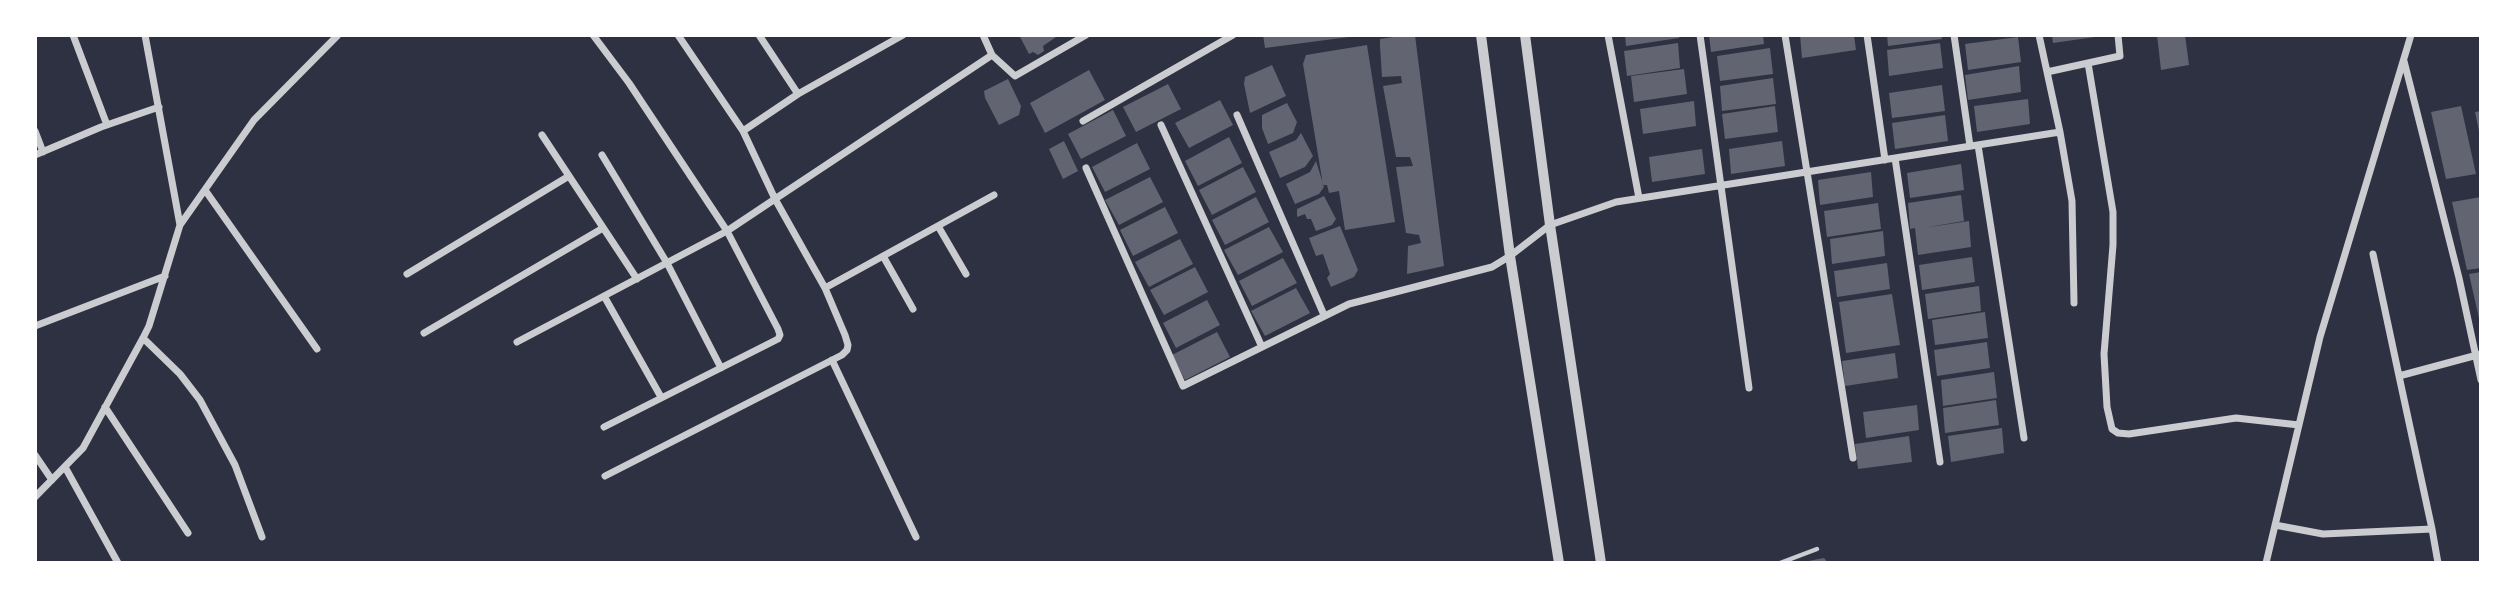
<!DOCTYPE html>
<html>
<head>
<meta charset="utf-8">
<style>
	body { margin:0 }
	#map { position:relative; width:2516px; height:598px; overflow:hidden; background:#2d3142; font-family:"Golos Text",sans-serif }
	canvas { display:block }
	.frame { position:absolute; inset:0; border:37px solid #fff; pointer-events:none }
</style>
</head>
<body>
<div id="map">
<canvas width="2516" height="598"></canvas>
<div class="frame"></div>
</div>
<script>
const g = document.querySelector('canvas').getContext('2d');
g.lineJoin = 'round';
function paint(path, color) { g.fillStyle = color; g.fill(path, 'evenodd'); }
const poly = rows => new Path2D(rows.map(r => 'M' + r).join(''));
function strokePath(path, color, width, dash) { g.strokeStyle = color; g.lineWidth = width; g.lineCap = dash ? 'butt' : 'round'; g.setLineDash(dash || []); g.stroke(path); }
paint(poly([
	[1019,35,1059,35,1043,46,1044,51,1038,55,1033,52,1029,54],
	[1263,35,1349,35,1349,37,1265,48],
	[1406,35,1415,35,1444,266,1407,274,1408,246,1421,243,1419,235,1406,233,1396,167,1413,166,1410,157,1396,157,1383,86,1402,83,1401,76,1382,77,1380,46,1380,39],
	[1625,35,1679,35,1679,38,1626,46],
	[1709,35,1763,35,1764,44,1711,52],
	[1800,35,1854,35,1856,50,1802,58],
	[1887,35,1941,35,1942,39,1888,46],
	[2052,35,2094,35,2095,37,2053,43],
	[2157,35,2185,35,2189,65,2161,70],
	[2018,37,2021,62,1968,70,1965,44],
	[1678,43,1680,68,1627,76,1624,51],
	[1940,43,1943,68,1889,76,1887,50],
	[1367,45,1395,222,1345,230,1339,191,1329,193,1327,185,1323,185,1303,64,1306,55],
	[1770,48,1773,74,1720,81,1717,56],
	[1272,65,1286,96,1250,113,1244,84,1245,77],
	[2019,66,2021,92,1968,100,1965,75],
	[1684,69,1687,94,1634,102,1631,76],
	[1089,70,1105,100,1045,133,1030,103],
	[1773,78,1776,104,1722,111,1720,86],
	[1008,79,1021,106,1019,115,999,125,985,98,984,91],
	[1168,84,1181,109,1136,132,1123,107],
	[1942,85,1945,111,1892,118,1889,93],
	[2028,99,2030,124,1977,132,1974,106],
	[1220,100,1233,125,1189,148,1175,123],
	[1694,101,1696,126,1643,134,1640,109],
	[1287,103,1297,122,1293,133,1268,144,1262,128,1262,115],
	[1775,106,1778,132,1725,139,1722,114],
	[2461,106,2476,174,2446,179,2431,112],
	[1113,110,1126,136,1081,159,1068,134],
	[2481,111,2481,136,2480,136,2475,112],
	[1945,115,1948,141,1895,149,1892,123],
	[1301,133,1313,156,1305,167,1280,178,1269,152,1296,140],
	[1229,137,1242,163,1198,186,1185,161],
	[1064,141,1078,171,1063,179,1049,149],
	[1782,141,1785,166,1731,174,1729,149],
	[1137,143,1150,169,1105,192,1092,167],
	[1702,149,1705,174,1652,182,1649,157],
	[1316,161,1324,187,1319,194,1295,204,1286,184,1310,172],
	[1961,164,1964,190,1910,198,1907,173],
	[1243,167,1256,192,1212,215,1199,190],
	[1871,172,1873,197,1820,205,1818,180],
	[1150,177,1163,202,1119,225,1105,200],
	[1961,195,1964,221,1923,228,1969,221,1971,247,1918,255,1915,228,1910,229,1908,203],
	[1324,196,1336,219,1332,225,1316,231,1311,219,1307,219,1305,214,1297,217,1297,209],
	[1256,197,1269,222,1225,245,1212,220],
	[2481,197,2481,268,2467,270,2452,202],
	[1878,203,1881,229,1827,237,1824,211],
	[1165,207,1178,233,1133,256,1120,230],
	[1340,226,1358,270,1354,277,1331,287,1327,278,1330,274,1323,254,1316,256,1309,238],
	[1269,227,1283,252,1238,275,1224,250],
	[1883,231,1885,256,1832,264,1830,239],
	[1180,239,1193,264,1149,287,1135,262],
	[1972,257,1975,282,1922,290,1919,265],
	[1283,258,1297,283,1252,306,1239,281],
	[1887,263,1890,289,1837,297,1834,271],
	[1195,267,1208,292,1164,315,1150,290],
	[2481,272,2481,323,2480,323,2469,274],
	[1979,286,1981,311,1928,319,1925,294],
	[1296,288,1310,313,1265,336,1251,311],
	[1892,294,1900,345,1846,353,1839,302],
	[1207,300,1220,325,1176,348,1163,323],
	[1985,312,1988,338,1935,345,1932,320],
	[1217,332,1230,357,1185,380,1172,355],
	[1987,342,1990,368,1937,376,1934,350],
	[1895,353,1898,378,1845,386,1842,361],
	[1994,372,1997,398,1943,406,1941,380],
	[1996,400,1999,425,1945,433,1943,408],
	[1917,405,1919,430,1866,438,1863,412],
	[2002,428,2004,453,1951,462,1948,436],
	[1909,436,1912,462,1858,469,1855,444],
	[1824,558,1828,563,1803,563,1803,562]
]), '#626471');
strokePath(poly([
	[1780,563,1817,549]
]), '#caccd0', 4.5);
strokePath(poly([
	[73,35,107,125],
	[145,35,180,225],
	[593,35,629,83,727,231,778,329,780,335,778,339,604,427],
	[759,35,798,94],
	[983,35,992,55,1015,76,1086,35],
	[1608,35,1639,198],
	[1700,35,1749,388],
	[1785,35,1853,458],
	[1867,35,1885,160],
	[1954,35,1970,146],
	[2404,61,2459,278,2481,380],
	[2088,63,2113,212,2113,245,2104,354,2107,407,2112,429,2118,433,2129,434,2236,418,2299,425],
	[2047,72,2120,56,2118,35],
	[1237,115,1324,315],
	[1083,121,1233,35],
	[1161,125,1262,347],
	[35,131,43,152],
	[743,131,798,94,903,35],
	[2060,132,2072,201,2074,303],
	[542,135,637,279],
	[1978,145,2024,438],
	[35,155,101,127,159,107],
	[602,155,667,263,721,368],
	[1895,158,1940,462],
	[1086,168,1183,386,1349,304,1492,267,1510,256,1550,225,1616,202,2060,132,2039,35],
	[205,190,317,349],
	[938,226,966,274],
	[2373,254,2399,376],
	[883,256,913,309],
	[407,274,569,176],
	[825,288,994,195],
	[604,296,661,397],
	[35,326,165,276],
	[424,333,603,228],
	[143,338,180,374,200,400,235,465,262,537],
	[517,342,727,231,775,199,743,131,678,35],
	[832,360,916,537],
	[105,407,188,533],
	[35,455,52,480],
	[65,467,118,563],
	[605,476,842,355,847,350,848,345,845,335,825,288,775,199,992,55],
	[35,497,83,448,143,338,149,326,180,225,254,120,338,35],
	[2275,525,2323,534,2432,529,2399,376,2481,354],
	[2432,529,2438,563],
	[2266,563,2320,337,2411,35]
]), '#caccd0', 7);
strokePath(poly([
	[1481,35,1510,256,1559,563],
	[1525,35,1550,225,1601,563]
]), '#caccd0', 10);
</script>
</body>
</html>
